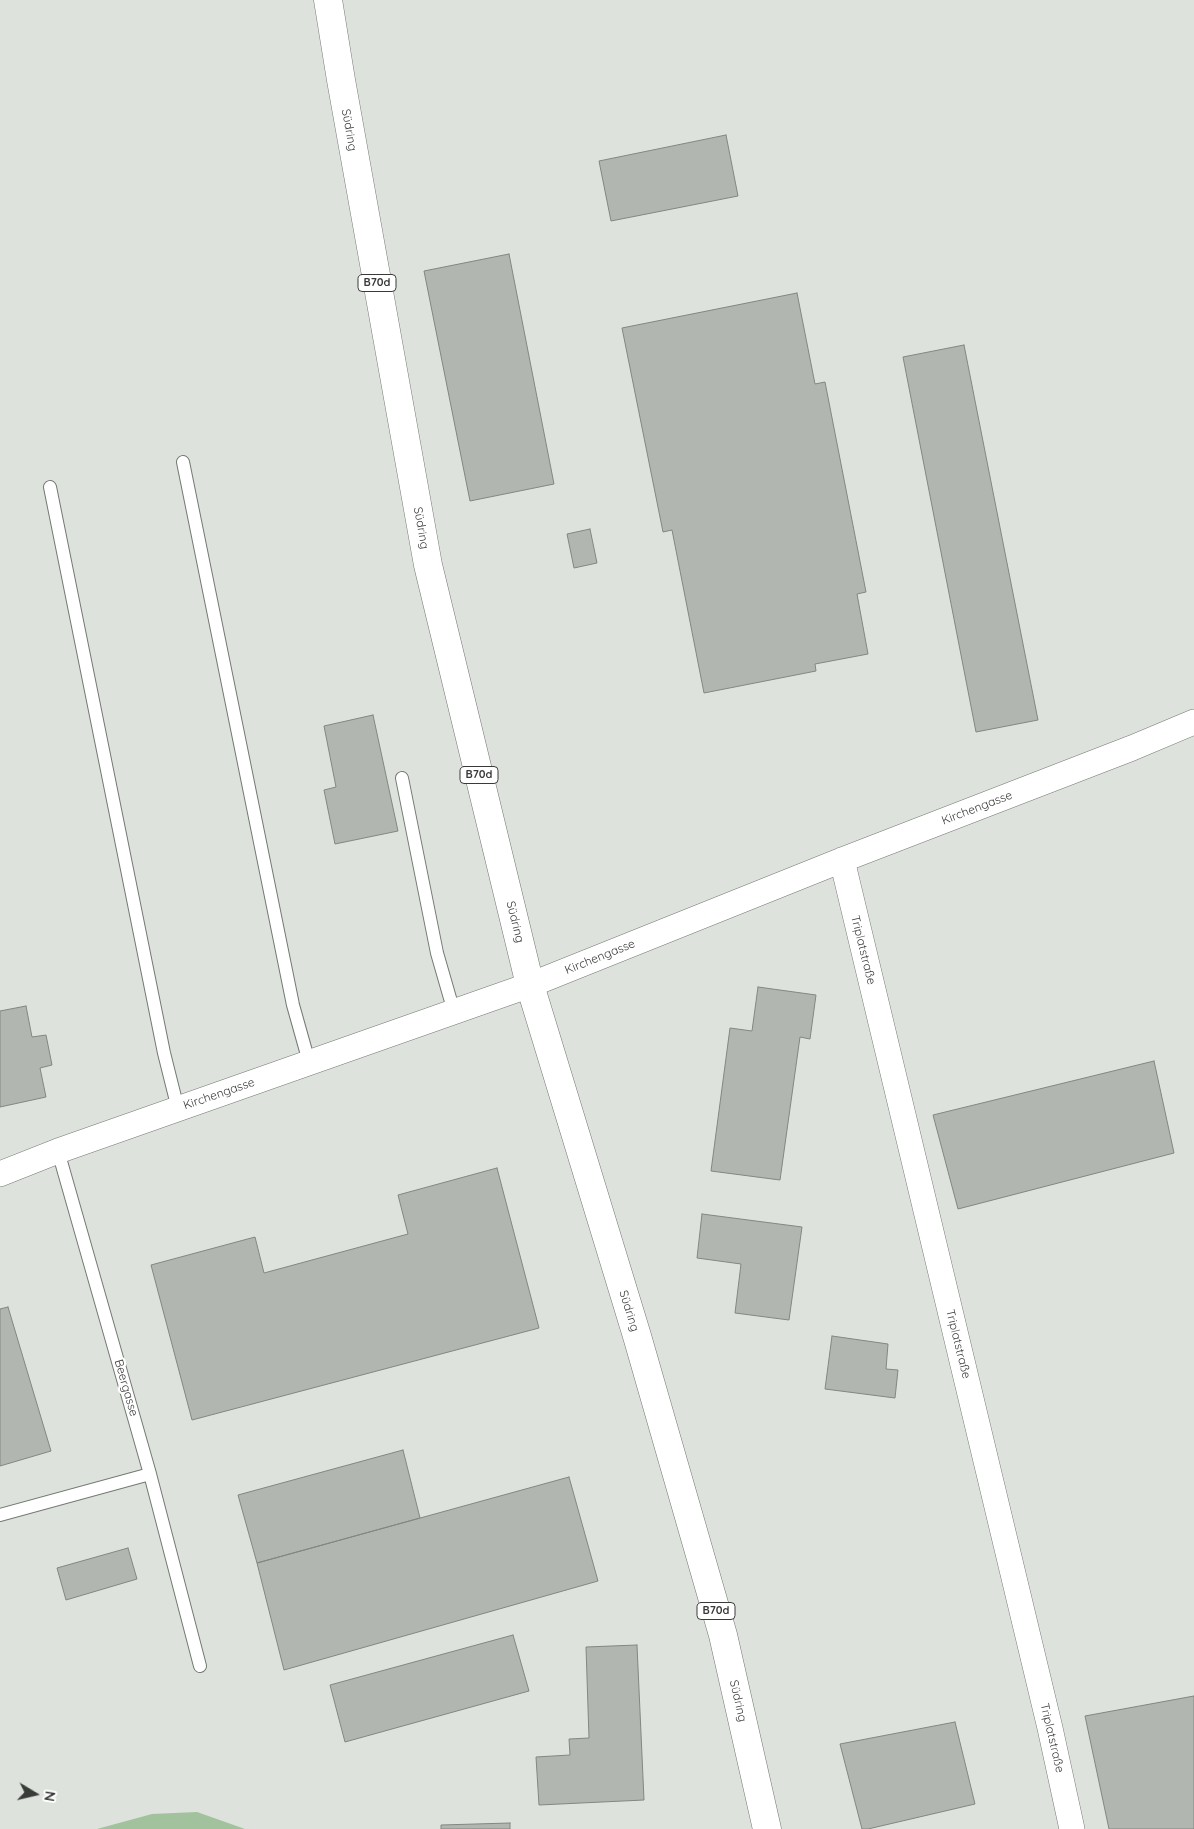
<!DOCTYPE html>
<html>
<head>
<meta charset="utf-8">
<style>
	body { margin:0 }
	#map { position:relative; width:1194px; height:1829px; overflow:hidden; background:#dde2dc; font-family:Quicksand,sans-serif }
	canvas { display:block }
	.north { position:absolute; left:10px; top:1769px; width:50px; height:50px; -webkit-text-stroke:4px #fff; paint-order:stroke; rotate:99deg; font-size:14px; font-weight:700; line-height:20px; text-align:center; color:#393b39 }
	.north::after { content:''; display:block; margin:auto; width:18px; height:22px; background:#393b39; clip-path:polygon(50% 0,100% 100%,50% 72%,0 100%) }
</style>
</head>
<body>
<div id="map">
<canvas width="1194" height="1829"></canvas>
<div class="north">N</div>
</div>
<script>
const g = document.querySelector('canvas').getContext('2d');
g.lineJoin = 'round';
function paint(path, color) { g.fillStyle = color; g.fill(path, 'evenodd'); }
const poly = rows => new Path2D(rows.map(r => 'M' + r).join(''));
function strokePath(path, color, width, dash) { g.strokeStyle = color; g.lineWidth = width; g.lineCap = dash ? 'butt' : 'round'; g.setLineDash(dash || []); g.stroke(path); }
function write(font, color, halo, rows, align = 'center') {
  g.font = font + ' Quicksand,sans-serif'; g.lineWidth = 4.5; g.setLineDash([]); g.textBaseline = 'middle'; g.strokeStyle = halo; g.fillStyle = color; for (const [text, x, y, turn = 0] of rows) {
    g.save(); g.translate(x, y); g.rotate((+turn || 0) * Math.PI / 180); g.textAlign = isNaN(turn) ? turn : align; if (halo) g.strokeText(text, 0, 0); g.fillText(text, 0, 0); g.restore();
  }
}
paint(poly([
	[197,1812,245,1829,97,1829,152,1814]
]), '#a1c29c');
const building = poly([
	[726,135,738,196,611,221,599,161,726,135],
	[509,254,554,484,470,501,424,271,509,254],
	[797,293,815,384,825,382,866,592,857,594,868,654,815,664,816,671,704,693,672,530,663,532,622,328,797,293],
	[964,345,1038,720,976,732,903,357,964,345],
	[590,529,597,563,574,568,567,534,590,529],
	[373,715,398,831,335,844,324,790,336,787,324,726,373,715],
	[758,987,816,995,810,1039,800,1037,780,1180,711,1171,730,1028,752,1031,758,987],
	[26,1006,32,1037,46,1035,52,1065,40,1068,46,1097,0,1107,0,1011,26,1006],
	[1154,1061,1174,1153,958,1209,933,1115,1154,1061],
	[497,1168,539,1328,192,1420,151,1265,255,1237,264,1273,408,1234,398,1195,497,1168],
	[702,1214,802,1227,789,1320,735,1313,741,1264,697,1258,702,1214],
	[8,1307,51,1451,0,1466,0,1309,8,1307],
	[832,1336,888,1344,886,1369,898,1370,895,1398,825,1389,832,1336],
	[403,1450,420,1518,257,1563,238,1495,403,1450],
	[569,1477,598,1581,284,1670,257,1563,569,1477],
	[128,1548,137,1579,66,1600,57,1568,128,1548],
	[513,1635,529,1691,345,1742,330,1685,513,1635],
	[637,1645,644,1800,539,1805,536,1757,570,1755,569,1739,589,1738,586,1647,637,1645],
	[1194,1696,1194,1829,1109,1829,1085,1716,1194,1696],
	[955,1722,975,1804,868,1829,862,1829,840,1744,955,1722],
	[510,1823,510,1829,441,1829,441,1825,510,1823]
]);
paint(building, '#b1b6b0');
strokePath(building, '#828781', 1);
const service = poly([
	[183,462,293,1005,309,1062],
	[50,487,164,1053,178,1109],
	[402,778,437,953,454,1012],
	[150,1474,200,1666],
	[0,1515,150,1474,58,1151]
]);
const minor = poly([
	[842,860,1050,1728,1072,1829],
	[0,1174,58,1151,530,985,842,860,1132,748,1194,722]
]);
const primary = poly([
	[328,0,341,80,428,565,530,985,637,1336,723,1635,767,1829]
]);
strokePath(service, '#747974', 14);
strokePath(minor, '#747974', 26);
strokePath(primary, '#747974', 29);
strokePath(service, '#fff', 12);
strokePath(minor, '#fff', 25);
strokePath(primary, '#fff', 28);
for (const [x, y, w] of [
	[377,283,38],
	[479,775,38],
	[716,1611,38]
]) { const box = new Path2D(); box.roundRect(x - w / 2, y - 8.5, w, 17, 4); g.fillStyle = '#fff'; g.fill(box); strokePath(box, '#393b39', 1); }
write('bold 11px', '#393b39', null, [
	["B70d",377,283],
	["B70d",479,775],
	["B70d",716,1611]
]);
write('12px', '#393b39', '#fff', [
	["Südring",349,130,80],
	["Südring",421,528,80],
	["Kirchengasse",977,808,-21],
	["Südring",515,922,76],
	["Triplatstraße",863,950,76],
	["Kirchengasse",600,957,-22],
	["Kirchengasse",219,1094,-19],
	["Südring",629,1311,73],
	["Triplatstraße",958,1344,76],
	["Beergasse",126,1388,74],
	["Südring",738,1701,77],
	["Triplatstraße",1052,1738,77]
]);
</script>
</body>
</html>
